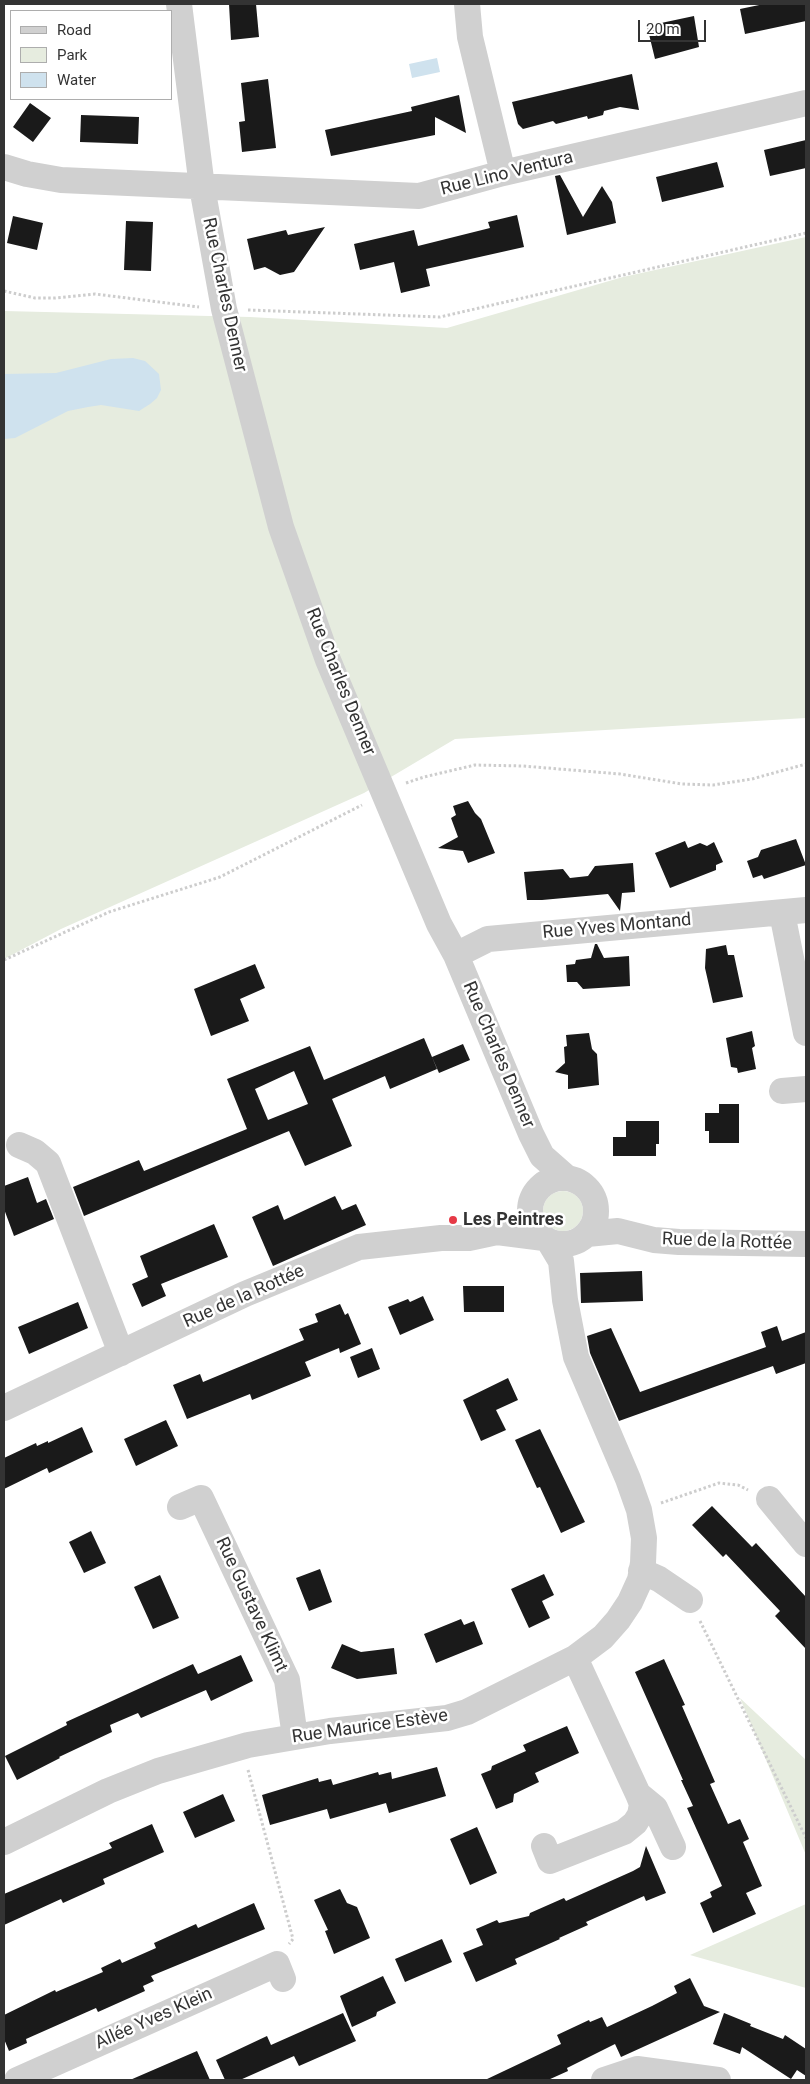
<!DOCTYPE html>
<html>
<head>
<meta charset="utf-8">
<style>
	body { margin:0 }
	#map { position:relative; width:810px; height:2084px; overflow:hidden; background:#fff; font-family:Roboto,sans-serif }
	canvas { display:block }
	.frame { position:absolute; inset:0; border:5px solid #333; pointer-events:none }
	.legend { position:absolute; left:10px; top:10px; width:162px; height:90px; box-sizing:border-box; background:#fff; border:1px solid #adadad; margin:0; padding:6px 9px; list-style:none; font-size:15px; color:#333 }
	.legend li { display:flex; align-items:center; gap:10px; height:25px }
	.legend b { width:25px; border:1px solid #adadad }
	.scale { position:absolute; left:638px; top:20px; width:68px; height:22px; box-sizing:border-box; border:2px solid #333; border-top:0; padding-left:6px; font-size:15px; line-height:18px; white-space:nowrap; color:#333; -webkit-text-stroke:4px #fff; paint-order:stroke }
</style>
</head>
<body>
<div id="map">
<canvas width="810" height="2084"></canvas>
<div class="frame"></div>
<ul class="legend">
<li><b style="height:6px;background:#d0d0d0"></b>Road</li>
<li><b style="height:14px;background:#e6ecdf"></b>Park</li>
<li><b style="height:14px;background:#cfe2ee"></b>Water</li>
</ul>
<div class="scale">20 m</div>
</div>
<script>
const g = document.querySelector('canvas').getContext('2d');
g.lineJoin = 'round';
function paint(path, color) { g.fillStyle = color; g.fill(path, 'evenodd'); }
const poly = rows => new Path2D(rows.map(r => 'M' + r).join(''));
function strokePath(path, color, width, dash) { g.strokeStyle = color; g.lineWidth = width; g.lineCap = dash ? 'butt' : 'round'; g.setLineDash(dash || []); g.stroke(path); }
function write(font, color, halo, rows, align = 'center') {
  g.font = font + ' Roboto,sans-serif'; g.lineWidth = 5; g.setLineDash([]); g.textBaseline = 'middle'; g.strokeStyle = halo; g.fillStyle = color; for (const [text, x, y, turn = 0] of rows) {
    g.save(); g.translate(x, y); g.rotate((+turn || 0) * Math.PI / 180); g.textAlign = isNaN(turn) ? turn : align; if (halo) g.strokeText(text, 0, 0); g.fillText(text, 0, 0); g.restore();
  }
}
paint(poly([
	[806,237,806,718,455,739,364,793,61,929,4,959,4,311,250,317,447,328,623,277],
	'543 1211a20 20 0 1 1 40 0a20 20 0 1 1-40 0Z',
	[740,1698,806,1760,806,1855],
	[806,1904,806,1988,690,1955]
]), '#e6ecdf');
paint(poly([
	[437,58,440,72,412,78,409,64],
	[133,358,145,361,159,374,161,390,157,398,150,404,139,411,101,405,88,407,68,411,15,438,4,439,4,374,56,373,111,359]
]), '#cfe2ee');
paint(poly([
	[229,4,256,4,259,37,231,40],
	[764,4,806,4,806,21,745,34,740,9],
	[694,16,699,47,655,59,647,26],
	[632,74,639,110,620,107,604,111,603,115,588,119,587,116,556,124,553,121,523,129,518,124,512,102],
	[268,79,276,148,242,152,239,122,245,121,241,83],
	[459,95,466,133,435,117,435,135,331,156,325,130,412,111,411,107],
	[30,103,51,118,33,142,13,127],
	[81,115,139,117,138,144,80,142],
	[806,140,806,168,770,176,764,150],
	[717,162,724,187,662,202,656,177],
	[560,175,583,217,602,186,612,202,616,223,567,235,555,176],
	[517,215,524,247,426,269,430,286,401,293,394,262,360,270,354,244,414,230,418,246,490,228,488,222],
	[13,216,43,223,37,250,7,243],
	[126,221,153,222,151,271,124,270],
	[325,227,294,272,280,275,265,267,254,270,247,239,286,230,288,235],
	[468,801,475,813,481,819,495,853,468,863,463,851,438,848,458,837,451,818,456,815,453,806],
	[796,839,806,865,764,879,762,875,753,878,747,861,758,857,761,850],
	[685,841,688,848,700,843,707,846,714,842,723,862,716,865,716,870,670,888,655,853],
	[633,863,635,892,622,893,620,911,608,894,542,900,527,900,524,872,563,869,570,878,588,876,595,866],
	[595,944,597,944,604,958,629,956,630,986,583,989,577,982,567,982,566,965,575,964,576,960,591,958],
	[726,945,728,955,734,955,743,997,713,1003,705,968,706,949],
	[255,964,265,988,240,999,249,1021,211,1036,194,989],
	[752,1031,755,1046,752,1048,756,1069,738,1073,737,1068,731,1067,726,1038],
	[589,1033,592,1049,597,1054,599,1085,568,1089,568,1075,555,1072,565,1063,564,1047,567,1046,566,1035],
	[424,1038,437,1069,390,1089,385,1076,332,1099,352,1146,305,1166,289,1131,84,1216,73,1187,139,1160,144,1171,247,1129,227,1079,310,1046,324,1080],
	[294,1071,308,1104,268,1120,255,1089],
	[463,1044,470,1060,439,1073,432,1057],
	[719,1104,739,1104,739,1143,709,1143,709,1131,705,1131,705,1113,719,1113],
	[626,1121,659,1121,659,1144,656,1144,656,1156,613,1156,613,1137,626,1137],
	[28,1177,37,1203,46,1199,54,1219,14,1236,4,1209,4,1186],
	[335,1196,342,1210,356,1204,366,1225,273,1266,252,1217,278,1205,284,1220],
	[214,1224,228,1257,161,1284,166,1296,142,1307,132,1284,148,1277,140,1256],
	[642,1271,643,1301,581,1303,580,1273],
	[463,1286,504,1286,504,1312,464,1312],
	[423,1296,434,1320,400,1335,388,1307,408,1299,410,1302],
	[78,1302,88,1328,29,1354,18,1327],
	[340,1304,345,1315,348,1313,361,1344,340,1353,339,1348,305,1362,311,1376,252,1400,250,1394,187,1419,173,1385,200,1374,203,1382,304,1340,299,1329,318,1322,315,1314],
	[777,1326,782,1341,806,1332,806,1363,776,1374,773,1366,619,1421,590,1353,587,1336,611,1328,640,1392,766,1347,761,1332],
	[372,1348,380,1369,358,1378,350,1357],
	[508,1378,518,1400,496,1410,506,1430,481,1441,463,1400],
	[166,1420,178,1446,136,1466,124,1439],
	[82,1427,93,1452,49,1473,47,1468,4,1489,4,1458,36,1443,37,1446,48,1441,48,1443],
	[540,1429,585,1522,561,1533,540,1487,537,1488,515,1440],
	[712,1506,752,1547,756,1543,806,1597,806,1649,775,1616,780,1611,726,1554,723,1557,692,1525],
	[91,1531,106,1563,84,1573,69,1542],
	[320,1569,332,1602,309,1611,296,1578],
	[544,1574,554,1595,542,1601,550,1618,529,1628,511,1589],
	[160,1575,179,1618,153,1629,134,1587],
	[461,1619,464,1625,474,1621,483,1644,436,1663,424,1634],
	[342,1644,361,1652,394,1648,397,1674,357,1679,331,1668],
	[241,1655,253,1681,211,1701,206,1690,141,1718,138,1713,110,1725,112,1732,59,1757,60,1758,17,1780,5,1756,67,1725,66,1722,193,1664,198,1674],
	[664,1659,685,1705,682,1706,715,1782,710,1784,728,1824,740,1819,749,1839,743,1842,762,1886,746,1893,756,1914,713,1933,700,1903,712,1897,710,1892,722,1886,687,1808,693,1806,681,1780,683,1780,635,1672],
	[567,1726,579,1753,535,1773,539,1782,514,1794,513,1802,496,1809,481,1774,491,1770,492,1766,526,1751,523,1745],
	[437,1767,446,1796,389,1813,386,1803,330,1819,327,1809,270,1825,262,1795,318,1778,319,1782,331,1779,333,1785,378,1772,379,1775,391,1772,392,1779],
	[223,1794,235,1821,195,1838,183,1812],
	[152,1824,164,1852,103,1879,105,1884,63,1903,61,1899,4,1925,4,1894,112,1848,109,1843],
	[477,1827,497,1873,470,1885,450,1839],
	[646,1846,666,1893,646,1901,644,1896,586,1922,588,1925,559,1938,560,1939,515,1959,517,1964,476,1982,463,1953,483,1945,476,1929,497,1920,499,1923,529,1916,530,1913,564,1898,566,1901,633,1871,640,1867],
	[340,1889,347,1903,357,1907,370,1938,334,1954,325,1931,328,1930,314,1900],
	[254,1903,265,1929,151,1976,154,1981,143,1986,145,1991,98,2012,96,2008,26,2039,27,2043,9,2051,4,2039,4,2015,55,1990,56,1992,103,1972,101,1968,120,1959,122,1963,156,1948,154,1943,196,1924,198,1928],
	[442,1939,452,1962,405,1982,395,1959],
	[383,1976,396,2003,377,2012,376,2016,352,2027,340,1996],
	[690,1978,704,2006,720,2012,621,2057,615,2044,567,2068,568,2071,548,2080,485,2080,561,2044,557,2035,589,2020,590,2022,602,2017,607,2027,652,2006,677,1993,674,1986],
	[343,2013,356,2041,299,2066,294,2056,240,2080,225,2080,216,2060,267,2036,271,2045],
	[724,2013,751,2024,750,2026,783,2039,785,2035,806,2049,806,2076,797,2070,791,2079,742,2047,740,2054,713,2044],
	[197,2051,210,2080,130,2080]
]), '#1a1a1a');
strokePath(poly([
	[4,291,35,298,55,298,95,294,199,307],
	[248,310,440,317,806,233],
	[406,783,424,777,475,765,523,766,620,774,682,784,713,785,752,779,806,764],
	[4,960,109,912,220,877,362,805],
	[661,1503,719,1483,738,1485,748,1490],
	[700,1621,806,1838],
	[248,1770,293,1939,289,1944]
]), '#cdcdcd', 3, [2.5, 2.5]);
strokePath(poly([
	[179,4,202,187,224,309,281,527,328,660,439,924,456,955,531,1134,542,1156,567,1178],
	[467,4,470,37,503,173],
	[4,167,27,174,61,180,419,196,503,173,806,103],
	[782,913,806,1033],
	[456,955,488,939,806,910],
	[782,1091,806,1089],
	[19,1145,35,1152,48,1163,121,1353],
	'530 1211a33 33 0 1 1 66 0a33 33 0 1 1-66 0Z',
	[587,1234,618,1231,654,1240,679,1242,806,1244],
	[4,1408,245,1294,359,1247,441,1238,469,1238,497,1232,544,1238],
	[769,1499,806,1544],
	[180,1507,201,1498,287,1680,295,1737],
	[641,1571,659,1579,690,1600],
	[638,1794,655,1808,673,1847],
	[4,1842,108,1791,158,1771,248,1745,330,1731,447,1718,467,1712,575,1658,603,1637,618,1620,630,1602,640,1580,643,1563,644,1538,639,1510,628,1479,576,1357,565,1300,561,1261,549,1241],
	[544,1846,550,1861,624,1832,635,1823,640,1815,642,1804,638,1794,575,1658],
	[17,2080,277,1964,283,1979],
	[604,2080,637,2069,718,2080]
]), '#d0d0d0', 26);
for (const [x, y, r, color] of [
	[453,1220,5,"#e63946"]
]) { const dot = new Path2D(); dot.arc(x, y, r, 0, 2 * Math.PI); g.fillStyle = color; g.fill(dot); strokePath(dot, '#fff', 2); }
write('18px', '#333', '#fff', [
	["Rue Lino Ventura",507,174,-14],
	["Rue Charles Denner",224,295,78],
	["Rue Charles Denner",340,682,68],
	["Rue Yves Montand",617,927,-5],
	["Rue Charles Denner",498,1055,67],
	["Rue de la Rottée",727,1242,2],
	["Rue de la Rottée",244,1297,-24],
	["Rue Gustave Klimt",251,1605,65],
	["Rue Maurice Estève",370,1727,-8],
	["Allée Yves Klein",154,2019,-24]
]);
write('bold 18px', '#333', '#fff', [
	["Les Peintres",463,1220]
], 'left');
</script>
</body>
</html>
